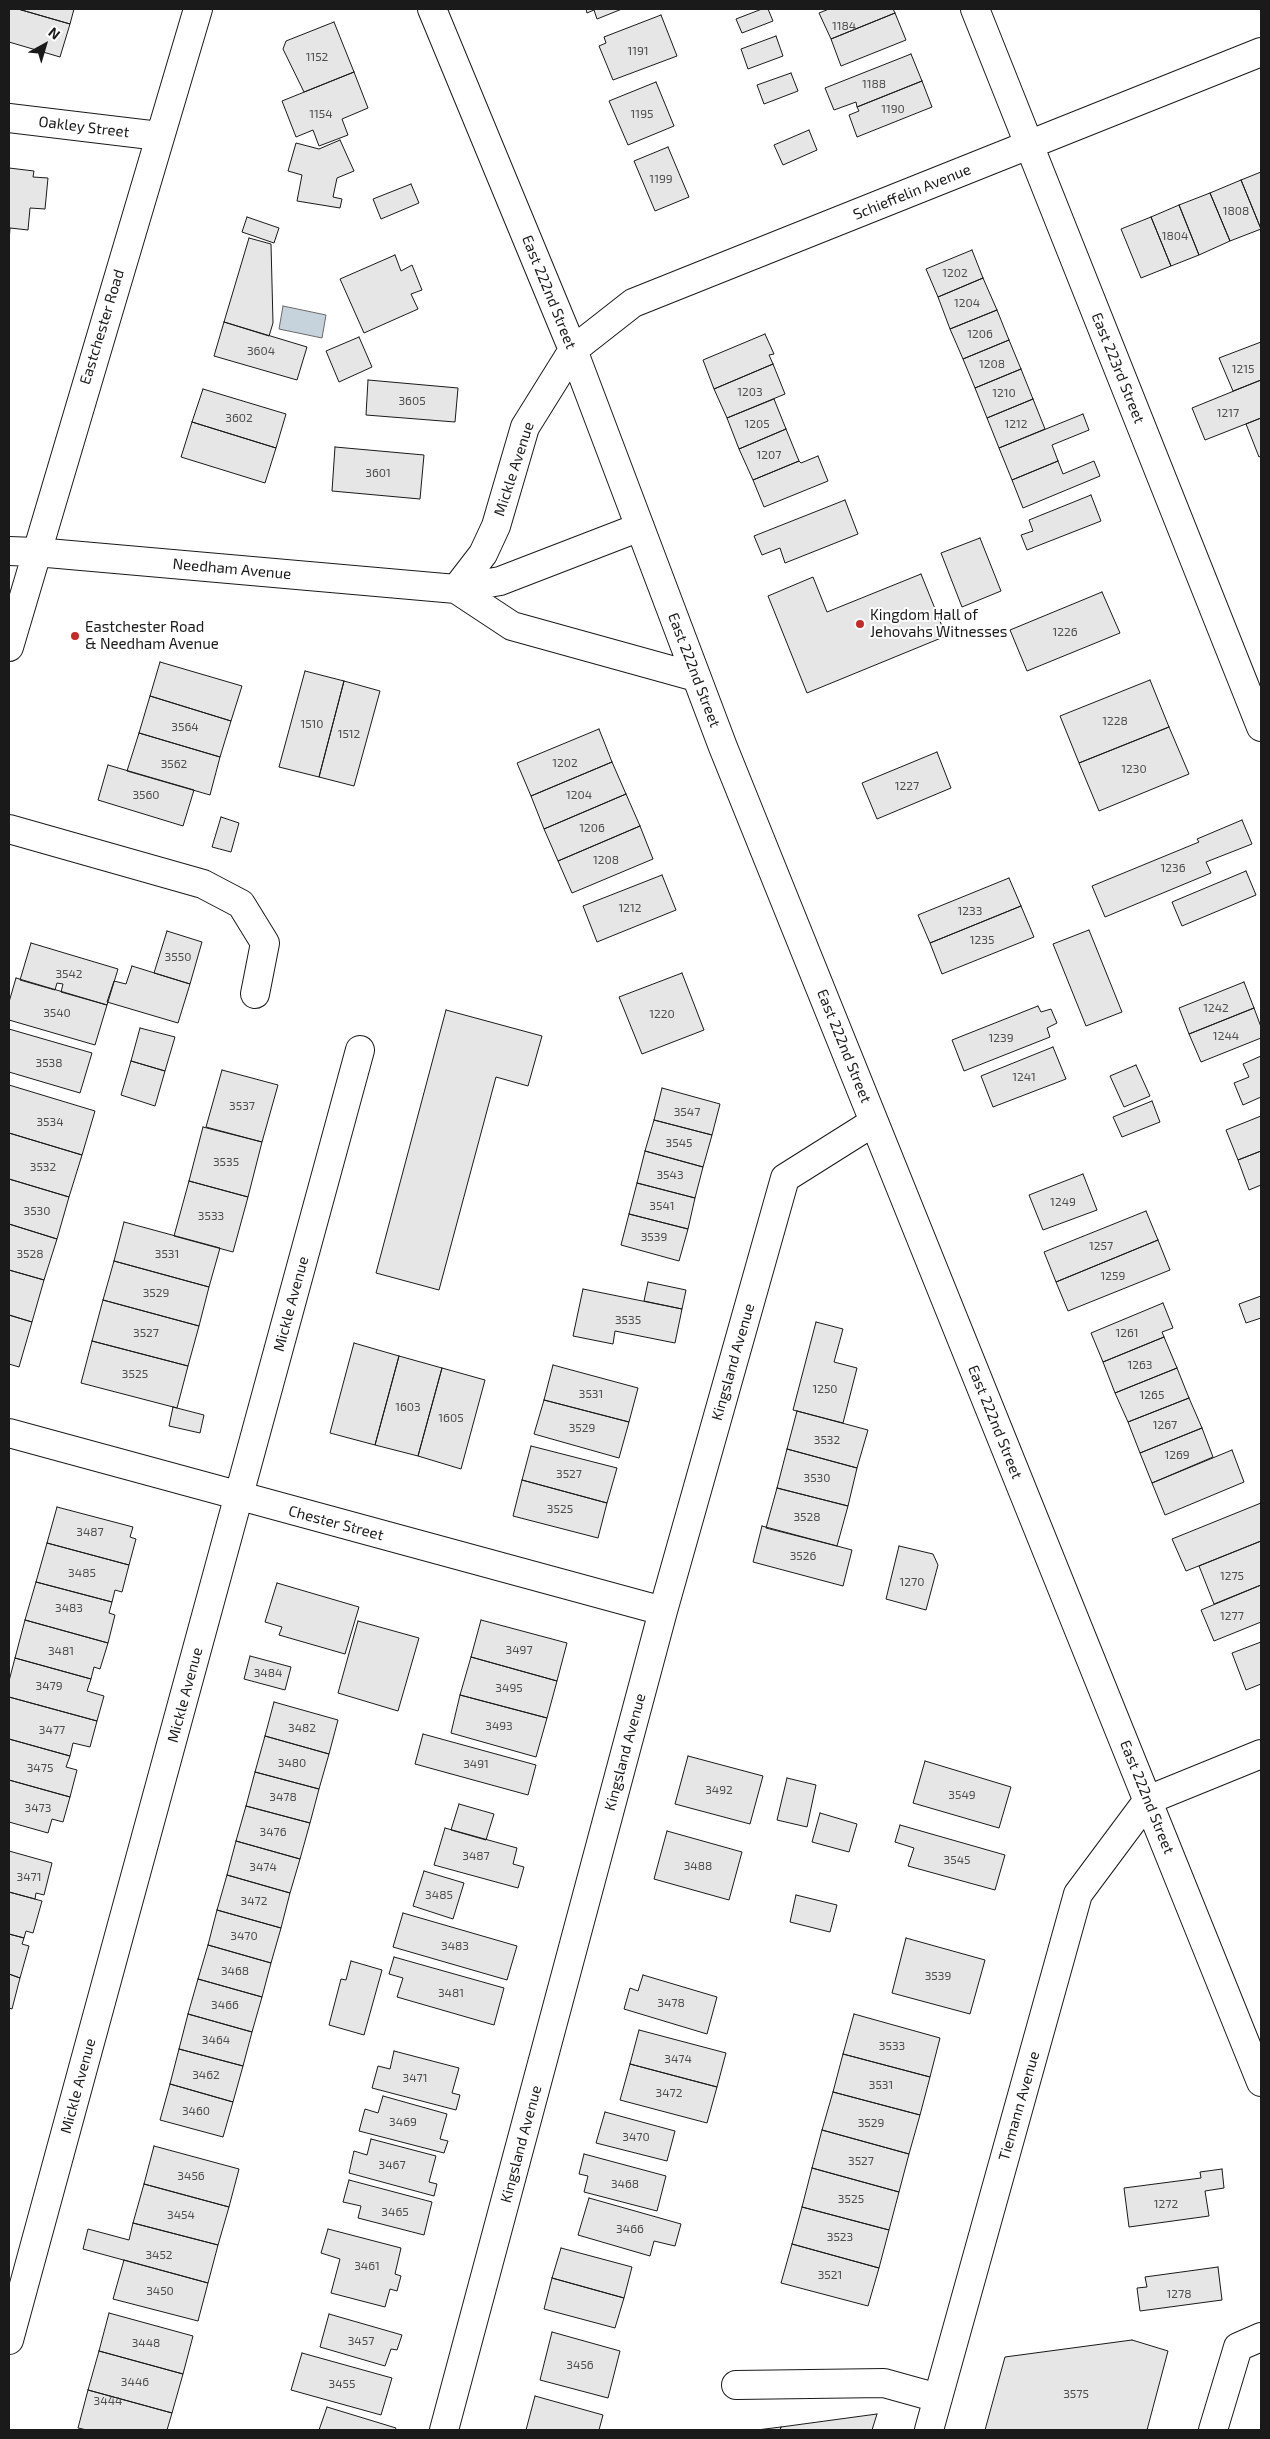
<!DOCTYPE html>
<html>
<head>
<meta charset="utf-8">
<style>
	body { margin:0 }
	#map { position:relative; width:1270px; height:2439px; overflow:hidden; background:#fff; font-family:"Exo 2",sans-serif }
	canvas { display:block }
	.frame { position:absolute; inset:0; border:10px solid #1a1a1a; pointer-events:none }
	.north { position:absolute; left:20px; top:20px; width:50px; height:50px; -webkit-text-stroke:4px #fff; paint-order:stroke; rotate:39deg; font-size:14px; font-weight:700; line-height:20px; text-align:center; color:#1a1a1a }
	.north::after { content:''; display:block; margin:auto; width:18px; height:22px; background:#1a1a1a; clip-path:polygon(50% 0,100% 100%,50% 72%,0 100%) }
</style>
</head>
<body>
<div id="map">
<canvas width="1270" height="2439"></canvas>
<div class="frame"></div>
<div class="north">N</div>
</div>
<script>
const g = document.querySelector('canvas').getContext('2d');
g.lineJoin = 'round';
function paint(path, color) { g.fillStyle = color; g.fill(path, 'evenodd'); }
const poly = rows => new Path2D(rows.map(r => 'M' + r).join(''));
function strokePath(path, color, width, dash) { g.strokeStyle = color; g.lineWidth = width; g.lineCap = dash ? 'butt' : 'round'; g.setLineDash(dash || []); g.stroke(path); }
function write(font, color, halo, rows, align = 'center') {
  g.font = font + ' "Exo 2",sans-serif'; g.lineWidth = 4; g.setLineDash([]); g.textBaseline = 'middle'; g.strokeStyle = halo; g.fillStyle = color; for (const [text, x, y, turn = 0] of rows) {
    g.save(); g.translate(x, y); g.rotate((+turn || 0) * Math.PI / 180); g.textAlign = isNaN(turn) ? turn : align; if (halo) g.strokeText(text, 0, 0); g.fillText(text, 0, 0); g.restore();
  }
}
const water = poly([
	[283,306,326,315,322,338,279,329,283,306]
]);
paint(water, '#c6d2dc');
strokePath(water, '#6a6a6a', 1);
const building = poly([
	[9,9,18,9,70,24,60,57,9,42,9,9],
	[18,9,74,9,70,24,18,9],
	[586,9,622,9,597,19,594,10,587,13,586,9],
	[762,9,768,9,773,21,742,33,736,19,762,9],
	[829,9,893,9,895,13,831,39,819,13,829,9],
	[895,13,906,40,841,66,831,39,895,13],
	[661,15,677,56,613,80,599,46,606,43,604,37,661,15],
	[334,22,354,72,304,92,283,49,286,41,334,22],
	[776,36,783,56,748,69,741,49,776,36],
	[911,54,922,81,857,107,856,102,834,110,825,88,911,54],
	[354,72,368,108,342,119,348,135,319,146,313,130,296,137,282,101,354,72],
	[791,73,798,91,764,104,757,85,791,73],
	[922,81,932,107,857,137,849,115,859,111,857,107,922,81],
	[656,82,674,126,628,145,609,101,656,82],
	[809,130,817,150,783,165,774,145,809,130],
	[340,140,354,171,337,178,333,197,342,199,340,208,297,201,302,175,288,171,296,143,319,149,340,140],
	[668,147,689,197,655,211,634,161,668,147],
	[9,168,34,171,33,177,48,178,45,209,30,208,28,230,10,228,9,242,9,168],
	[1261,172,1261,229,1241,180,1261,172],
	[1241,180,1261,229,1230,241,1210,193,1241,180],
	[411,184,419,203,381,219,373,199,411,184],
	[1210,193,1230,241,1199,255,1179,205,1210,193],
	[1179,205,1199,255,1171,266,1151,217,1179,205],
	[247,217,279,228,274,243,242,232,247,217],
	[1151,217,1171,266,1141,278,1121,229,1151,217],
	[249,238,271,244,273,323,269,336,224,322,249,238],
	[972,250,983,278,938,297,926,269,972,250],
	[395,255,401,271,412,265,422,290,411,294,418,309,364,333,340,279,395,255],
	[983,278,997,310,950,329,938,297,983,278],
	[997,310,1009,340,963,359,950,329,997,310],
	[224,322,307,347,297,380,214,356,224,322],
	[765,334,774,354,769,355,773,364,714,389,703,360,765,334],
	[359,337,372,367,339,382,326,351,359,337],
	[1009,340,1021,369,975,388,963,359,1009,340],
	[1261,342,1261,380,1233,391,1219,358,1261,342],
	[773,364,785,394,727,418,714,389,773,364],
	[1021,369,1033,399,987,418,975,388,1021,369],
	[368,380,458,388,455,422,366,415,368,380],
	[1261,380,1261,418,1205,440,1192,408,1261,380],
	[203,389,286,414,276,448,192,422,203,389],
	[774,399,786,429,739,449,727,418,774,399],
	[1033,399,1045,429,999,448,987,418,1033,399],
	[1083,414,1089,430,1052,445,1058,461,1012,480,999,448,1083,414],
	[1261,418,1261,456,1259,457,1246,424,1261,418],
	[192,422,276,448,265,483,181,457,192,422],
	[786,429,799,461,753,480,739,449,786,429],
	[335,447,424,455,420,499,332,491,335,447],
	[818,456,828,481,764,507,753,480,799,461,801,463,818,456],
	[1058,461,1063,474,1094,461,1100,476,1023,508,1012,480,1058,461],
	[1091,495,1101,521,1027,550,1021,535,1033,531,1029,520,1091,495],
	[845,500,858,534,785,563,780,548,762,555,754,536,845,500],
	[980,538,1001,591,962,607,941,553,980,538],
	[921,574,946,636,807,693,768,596,813,577,827,612,921,574],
	[1102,592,1120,633,1027,671,1010,630,1102,592],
	[160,662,242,686,231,721,150,696,160,662],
	[305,671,344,681,319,777,279,767,305,671],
	[1150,680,1169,727,1079,763,1060,716,1150,680],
	[344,681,380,691,354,786,319,777,344,681],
	[150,696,231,721,220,757,139,733,150,696],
	[1169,727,1189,774,1099,811,1079,763,1169,727],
	[599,729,612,762,531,796,517,763,599,729],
	[139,733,220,757,210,795,127,771,139,733],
	[937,752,951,788,877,819,862,783,937,752],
	[612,762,626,794,544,829,531,796,612,762],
	[108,765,194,790,183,826,98,800,108,765],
	[626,794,640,826,558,861,544,829,626,794],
	[221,817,239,823,231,852,212,847,221,817],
	[1242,820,1252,844,1206,862,1211,873,1105,917,1092,886,1199,842,1197,839,1242,820],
	[640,826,653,859,572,893,558,861,640,826],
	[1246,871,1256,895,1182,926,1172,902,1246,871],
	[662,875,676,910,597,942,583,906,662,875],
	[1009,878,1021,906,930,943,918,915,1009,878],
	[1021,906,1034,937,942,974,930,943,1021,906],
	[1089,930,1122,1012,1086,1026,1053,944,1089,930],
	[167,931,202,942,190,984,154,973,167,931],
	[31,943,118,969,107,1005,61,992,63,984,57,983,55,990,20,980,31,943],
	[132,966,190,984,178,1023,107,1002,114,981,126,984,132,966],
	[682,973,704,1030,642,1054,619,997,682,973],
	[16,978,107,1005,95,1045,9,1020,9,1002,16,978],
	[1244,982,1254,1008,1189,1034,1179,1008,1244,982],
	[1038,1006,1041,1012,1051,1009,1057,1023,1047,1028,1050,1037,964,1071,952,1040,1038,1006],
	[1254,1008,1261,1027,1261,1038,1201,1062,1189,1034,1254,1008],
	[446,1010,542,1036,528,1086,496,1077,439,1290,376,1273,446,1010],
	[140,1028,175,1037,165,1071,131,1061,140,1028],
	[9,1029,92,1053,80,1093,9,1072,9,1029],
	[1053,1047,1066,1079,993,1107,981,1076,1053,1047],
	[1261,1056,1261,1097,1243,1105,1234,1083,1249,1077,1243,1064,1261,1056],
	[131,1061,165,1071,155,1106,121,1095,131,1061],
	[1136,1065,1150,1096,1124,1107,1110,1076,1136,1065],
	[222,1070,278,1085,262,1142,206,1127,222,1070],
	[9,1085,95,1111,82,1155,9,1133,9,1085],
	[662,1088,720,1104,712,1135,654,1120,662,1088],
	[1152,1101,1160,1122,1122,1137,1113,1117,1152,1101],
	[1261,1116,1261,1151,1238,1160,1226,1130,1261,1116],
	[654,1120,712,1135,703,1167,645,1151,654,1120],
	[203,1127,262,1142,248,1197,189,1181,203,1127],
	[9,1133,82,1155,69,1197,9,1179,9,1133],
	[645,1151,703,1167,695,1198,637,1183,645,1151],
	[1261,1151,1261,1185,1249,1190,1238,1160,1261,1151],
	[1083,1174,1097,1210,1043,1230,1029,1195,1083,1174],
	[9,1179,69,1197,57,1239,9,1224,9,1179],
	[189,1181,248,1197,233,1252,174,1236,189,1181],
	[637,1183,695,1198,688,1229,629,1214,637,1183],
	[1146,1211,1158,1240,1056,1282,1044,1252,1146,1211],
	[629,1214,688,1229,679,1261,621,1245,629,1214],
	[124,1222,220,1248,209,1287,114,1261,124,1222],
	[9,1224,57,1239,44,1280,9,1270,9,1224],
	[1158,1240,1170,1270,1068,1311,1056,1282,1158,1240],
	[114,1261,209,1287,199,1326,103,1300,114,1261],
	[9,1270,44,1280,32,1322,9,1315,9,1270],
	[648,1282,686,1290,682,1309,644,1301,648,1282],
	[583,1289,682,1309,675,1343,615,1331,613,1344,573,1336,583,1289],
	[1261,1296,1261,1318,1246,1323,1239,1304,1261,1296],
	[103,1300,199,1326,188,1366,92,1341,103,1300],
	[1163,1303,1173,1328,1162,1332,1164,1337,1103,1362,1091,1333,1163,1303],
	[9,1315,32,1322,19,1367,9,1364,9,1315],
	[816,1322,843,1329,834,1362,857,1368,843,1423,793,1410,816,1322],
	[1164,1337,1177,1368,1115,1393,1103,1362,1164,1337],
	[92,1341,188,1366,177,1408,81,1383,92,1341],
	[354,1343,399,1356,375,1445,330,1433,354,1343],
	[399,1356,442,1368,418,1456,375,1445,399,1356],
	[553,1365,638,1388,629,1422,544,1400,553,1365],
	[442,1368,485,1380,461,1469,418,1456,442,1368],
	[1177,1368,1189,1398,1128,1422,1115,1393,1177,1368],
	[1189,1398,1202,1428,1140,1453,1128,1422,1189,1398],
	[544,1400,629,1422,619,1458,534,1434,544,1400],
	[173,1407,204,1415,200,1433,169,1426,173,1407],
	[797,1411,868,1430,857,1468,787,1449,797,1411],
	[1202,1428,1213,1457,1152,1483,1140,1453,1202,1428],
	[531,1446,617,1468,607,1503,522,1480,531,1446],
	[787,1449,857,1468,848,1506,777,1488,787,1449],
	[1232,1450,1244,1482,1165,1515,1152,1483,1232,1450],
	[522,1480,607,1503,598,1538,513,1516,522,1480],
	[777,1488,848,1506,837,1546,766,1528,777,1488],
	[1261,1503,1261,1541,1186,1571,1172,1539,1261,1503],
	[57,1507,133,1527,130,1537,136,1539,129,1565,47,1543,57,1507],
	[762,1526,852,1550,843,1586,753,1562,762,1526],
	[1261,1541,1261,1585,1214,1604,1199,1566,1261,1541],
	[47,1543,129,1565,122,1592,115,1590,112,1602,36,1582,47,1543],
	[899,1546,933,1554,938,1565,926,1610,886,1599,899,1546],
	[36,1582,112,1602,109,1613,115,1615,108,1643,25,1620,36,1582],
	[277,1583,359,1607,345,1654,279,1635,282,1627,265,1622,277,1583],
	[1261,1585,1261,1622,1214,1641,1201,1610,1261,1585],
	[25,1620,108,1643,100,1669,94,1667,91,1679,15,1658,25,1620],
	[481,1620,567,1643,557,1681,471,1657,481,1620],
	[358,1621,419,1638,398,1711,338,1693,358,1621],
	[1261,1642,1261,1684,1246,1690,1232,1653,1261,1642],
	[250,1656,291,1667,285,1690,244,1679,250,1656],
	[471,1657,557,1681,547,1718,460,1695,471,1657],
	[15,1658,91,1679,87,1691,104,1696,97,1721,9,1697,9,1681,15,1658],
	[460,1695,547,1718,536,1757,451,1733,460,1695],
	[9,1697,97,1721,90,1747,73,1743,70,1756,9,1739,9,1697],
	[274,1702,338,1720,329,1754,265,1736,274,1702],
	[423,1734,536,1765,528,1795,415,1764,423,1734],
	[265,1736,329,1754,319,1789,255,1772,265,1736],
	[9,1739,70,1756,66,1767,77,1770,70,1797,9,1780,9,1739],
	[688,1756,763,1776,750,1824,675,1804,688,1756],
	[925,1761,1011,1787,999,1828,913,1803,925,1761],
	[255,1772,319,1789,310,1823,246,1806,255,1772],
	[787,1778,816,1785,807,1827,777,1820,787,1778],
	[9,1780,70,1797,63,1822,52,1819,48,1833,9,1822,9,1780],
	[459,1804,494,1814,486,1840,451,1830,459,1804],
	[246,1806,310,1823,300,1859,236,1841,246,1806],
	[820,1813,857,1824,849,1852,812,1842,820,1813],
	[900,1825,1005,1855,995,1890,908,1866,914,1848,895,1842,900,1825],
	[445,1828,517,1848,513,1864,524,1867,518,1888,434,1865,445,1828],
	[667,1831,742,1852,729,1900,654,1879,667,1831],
	[236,1841,300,1859,290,1893,227,1875,236,1841],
	[9,1851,52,1863,44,1895,36,1893,35,1899,9,1892,9,1851],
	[424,1871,464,1883,453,1919,413,1906,424,1871],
	[227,1875,290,1893,281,1928,217,1910,227,1875],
	[9,1892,42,1901,33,1933,26,1931,24,1938,9,1934,9,1892],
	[796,1895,837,1905,830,1932,790,1922,796,1895],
	[217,1910,281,1928,271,1963,208,1945,217,1910],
	[403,1913,517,1946,507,1980,393,1947,403,1913],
	[9,1934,24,1938,22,1944,29,1946,20,1978,9,1974,9,1934],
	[906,1938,985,1960,970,2014,892,1993,906,1938],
	[208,1945,271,1963,262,1997,198,1979,208,1945],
	[394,1957,504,1988,494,2025,397,1997,403,1978,389,1974,394,1957],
	[351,1961,382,1970,364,2035,329,2025,341,1979,346,1980,351,1961],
	[9,1974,20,1978,12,2009,9,2008,9,1974],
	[643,1975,717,1997,707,2034,624,2009,630,1988,638,1991,643,1975],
	[198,1979,262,1997,252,2032,188,2014,198,1979],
	[188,2014,252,2032,243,2066,179,2049,188,2014],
	[854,2014,940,2038,930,2077,843,2054,854,2014],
	[639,2030,726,2053,717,2087,630,2064,639,2030],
	[179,2049,243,2066,233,2102,170,2084,179,2049],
	[394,2051,459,2068,452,2093,460,2095,456,2110,372,2088,378,2066,390,2069,394,2051],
	[843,2054,930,2077,920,2115,833,2092,843,2054],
	[630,2064,717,2087,707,2123,620,2100,630,2064],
	[170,2084,233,2102,223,2137,160,2120,170,2084],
	[833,2092,920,2115,909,2154,822,2130,833,2092],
	[383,2096,447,2114,440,2139,448,2141,444,2153,359,2131,365,2109,378,2113,383,2096],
	[605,2112,675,2131,667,2161,596,2143,605,2112],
	[822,2130,909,2154,899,2192,812,2168,822,2130],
	[371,2139,436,2156,429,2182,437,2184,434,2196,349,2173,354,2151,367,2155,371,2139],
	[154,2146,239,2169,229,2207,144,2184,154,2146],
	[584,2154,666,2176,657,2211,584,2192,588,2176,579,2174,584,2154],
	[812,2168,899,2192,889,2230,802,2207,812,2168],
	[1222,2169,1224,2188,1205,2191,1209,2216,1129,2227,1124,2188,1201,2178,1200,2172,1222,2169],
	[349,2180,432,2202,424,2235,358,2218,361,2206,343,2202,349,2180],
	[144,2184,229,2207,218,2245,133,2223,144,2184],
	[589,2198,681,2224,675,2246,654,2241,650,2256,578,2235,589,2198],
	[802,2207,889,2230,879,2268,792,2244,802,2207],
	[133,2223,218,2245,208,2283,83,2249,88,2229,129,2240,133,2223],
	[328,2229,401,2248,395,2274,401,2276,397,2291,390,2289,385,2307,331,2293,340,2259,321,2253,328,2229],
	[792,2244,879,2268,868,2306,781,2283,792,2244],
	[561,2248,632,2267,624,2298,552,2278,561,2248],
	[124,2260,208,2283,198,2321,113,2299,124,2260],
	[1218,2267,1222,2300,1140,2311,1137,2288,1147,2287,1145,2277,1218,2267],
	[552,2278,624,2298,615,2328,544,2309,552,2278],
	[109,2313,193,2336,183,2374,99,2351,109,2313],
	[329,2314,402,2335,397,2350,391,2349,385,2366,320,2347,329,2314],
	[552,2332,620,2351,608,2398,540,2380,552,2332],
	[1132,2340,1168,2351,1147,2430,985,2430,1005,2357,1132,2340],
	[99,2351,183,2374,172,2413,88,2390,99,2351],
	[302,2353,392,2378,381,2415,291,2390,302,2353],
	[88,2390,172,2413,167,2430,87,2430,78,2428,88,2390],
	[535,2396,603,2415,599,2430,526,2430,535,2396],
	[327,2407,396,2428,395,2430,319,2430,327,2407],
	[877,2414,872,2430,780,2430,781,2427,877,2414],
	[781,2427,780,2430,757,2430,781,2427]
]);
paint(building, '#e6e6e6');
strokePath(building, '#1a1a1a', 1);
const minor = poly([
	[432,9,573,350,723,747,1261,2082],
	[975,9,1261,727],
	[9,118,159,136],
	[9,551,36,552,456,589,500,581,640,527],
	[456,589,483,554,496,526,525,427,573,350,633,303,1261,52],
	[456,589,512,626,696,677],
	[9,647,198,9],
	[9,829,203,884,241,904,265,943,255,994],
	[9,1433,663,1611],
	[1148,1800,1261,1754],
	[9,2340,360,1050],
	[736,2385,884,2383,938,2398],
	[444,2430,663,1611,785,1178,874,1122],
	[929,2430,1078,1894,1148,1800],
	[1213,2430,1238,2347,1261,2337]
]);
strokePath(minor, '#1a1a1a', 30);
strokePath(minor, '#fff', 28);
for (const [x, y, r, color] of [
	[860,624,5,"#c62828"],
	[75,636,5,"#c62828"]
]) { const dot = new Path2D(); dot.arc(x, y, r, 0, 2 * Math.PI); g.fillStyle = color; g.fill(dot); strokePath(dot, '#fff', 2); }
write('12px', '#4d4d4d', null, [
	["1184",844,26],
	["1191",638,51],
	["1152",317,57],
	["1188",874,84],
	["1190",893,109],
	["1154",321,114],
	["1195",642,114],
	["1199",661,179],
	["1808",1236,211],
	["1804",1175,236],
	["1202",955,273],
	["1204",967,303],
	["1206",980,334],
	["3604",261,351],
	["1208",992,364],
	["1215",1243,369],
	["1203",750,392],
	["1210",1004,393],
	["3605",412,401],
	["1217",1228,413],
	["3602",239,418],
	["1205",757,424],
	["1212",1016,424],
	["1207",769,455],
	["3601",378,473],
	["1226",1065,632],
	["1228",1115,721],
	["1510",312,724],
	["3564",185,727],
	["1512",349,734],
	["1202",565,763],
	["3562",174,764],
	["1230",1134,769],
	["1227",907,786],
	["3560",146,795],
	["1204",579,795],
	["1206",592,828],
	["1208",606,860],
	["1236",1173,868],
	["1212",630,908],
	["1233",970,911],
	["1235",982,940],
	["3550",178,957],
	["3542",69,974],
	["1242",1216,1008],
	["3540",57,1013],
	["1220",662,1014],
	["1244",1226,1036],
	["1239",1001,1038],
	["3538",49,1063],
	["1241",1024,1077],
	["3537",242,1106],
	["3547",687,1112],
	["3534",50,1122],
	["3545",679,1143],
	["3535",226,1162],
	["3532",43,1167],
	["3543",670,1175],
	["1249",1063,1202],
	["3541",662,1206],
	["3530",37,1211],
	["3533",211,1216],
	["3539",654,1237],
	["1257",1101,1246],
	["3528",30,1254],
	["3531",167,1254],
	["1259",1113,1276],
	["3529",156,1293],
	["3535",628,1320],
	["3527",146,1333],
	["1261",1127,1333],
	["1263",1140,1365],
	["3525",135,1374],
	["1250",825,1389],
	["3531",591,1394],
	["1265",1152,1395],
	["1603",408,1407],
	["1605",451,1418],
	["1267",1165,1425],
	["3529",582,1428],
	["3532",827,1440],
	["1269",1177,1455],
	["3527",569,1474],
	["3530",817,1478],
	["3525",560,1509],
	["3528",807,1517],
	["3487",90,1532],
	["3526",803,1556],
	["3485",82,1573],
	["1275",1232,1576],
	["1270",912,1582],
	["3483",69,1608],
	["1277",1232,1616],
	["3497",519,1650],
	["3481",61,1651],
	["3484",268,1673],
	["3479",49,1686],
	["3495",509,1688],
	["3493",499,1726],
	["3482",302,1728],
	["3477",52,1730],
	["3480",292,1763],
	["3491",476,1764],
	["3475",40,1768],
	["3492",719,1790],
	["3549",962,1795],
	["3478",283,1797],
	["3473",38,1808],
	["3476",273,1832],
	["3487",476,1856],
	["3545",957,1860],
	["3488",698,1866],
	["3474",263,1867],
	["3471",29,1877],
	["3485",439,1895],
	["3472",254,1901],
	["3470",244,1936],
	["3483",455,1946],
	["3468",235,1971],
	["3539",938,1976],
	["3481",451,1993],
	["3478",671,2003],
	["3466",225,2005],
	["3464",216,2040],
	["3533",892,2046],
	["3474",678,2059],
	["3462",206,2075],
	["3471",415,2078],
	["3531",881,2085],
	["3472",669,2093],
	["3460",196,2111],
	["3469",403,2122],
	["3529",871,2123],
	["3470",636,2137],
	["3527",861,2161],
	["3467",392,2165],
	["3456",191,2176],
	["3468",625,2184],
	["3525",851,2199],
	["1272",1166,2204],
	["3465",395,2212],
	["3454",181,2215],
	["3466",630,2229],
	["3523",840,2237],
	["3452",159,2255],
	["3461",367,2266],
	["3521",830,2275],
	["3450",160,2291],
	["1278",1179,2294],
	["3457",361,2341],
	["3448",146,2343],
	["3456",580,2365],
	["3446",135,2382],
	["3455",342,2384],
	["3575",1076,2394],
	["3444",108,2401]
]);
write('15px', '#1a1a1a', '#fff', [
	["Oakley Street",84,127,7],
	["Schieffelin Avenue",912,192,-22],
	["East 222nd Street",549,292,68],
	["Eastchester Road",102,327,-73],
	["East 223rd Street",1118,368,68],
	["Mickle Avenue",514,469,-72],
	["Needham Avenue",232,569,5],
	["East 222nd Street",694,670,69],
	["East 222nd Street",844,1046,68],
	["Mickle Avenue",291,1304,-75],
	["Kingsland Avenue",733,1362,-74],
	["East 222nd Street",995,1422,68],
	["Chester Street",336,1523,15],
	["Mickle Avenue",185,1695,-75],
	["Kingsland Avenue",625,1752,-75],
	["East 222nd Street",1147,1797,68],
	["Mickle Avenue",78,2086,-75],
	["Tiemann Avenue",1019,2106,-74],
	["Kingsland Avenue",521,2144,-75]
]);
write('15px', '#1a1a1a', '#fff', [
	["Kingdom Hall of",870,615],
	["Jehovahs Witnesses",870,632],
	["Eastchester Road",85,627],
	["& Needham Avenue",85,644]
], 'left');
</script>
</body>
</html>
